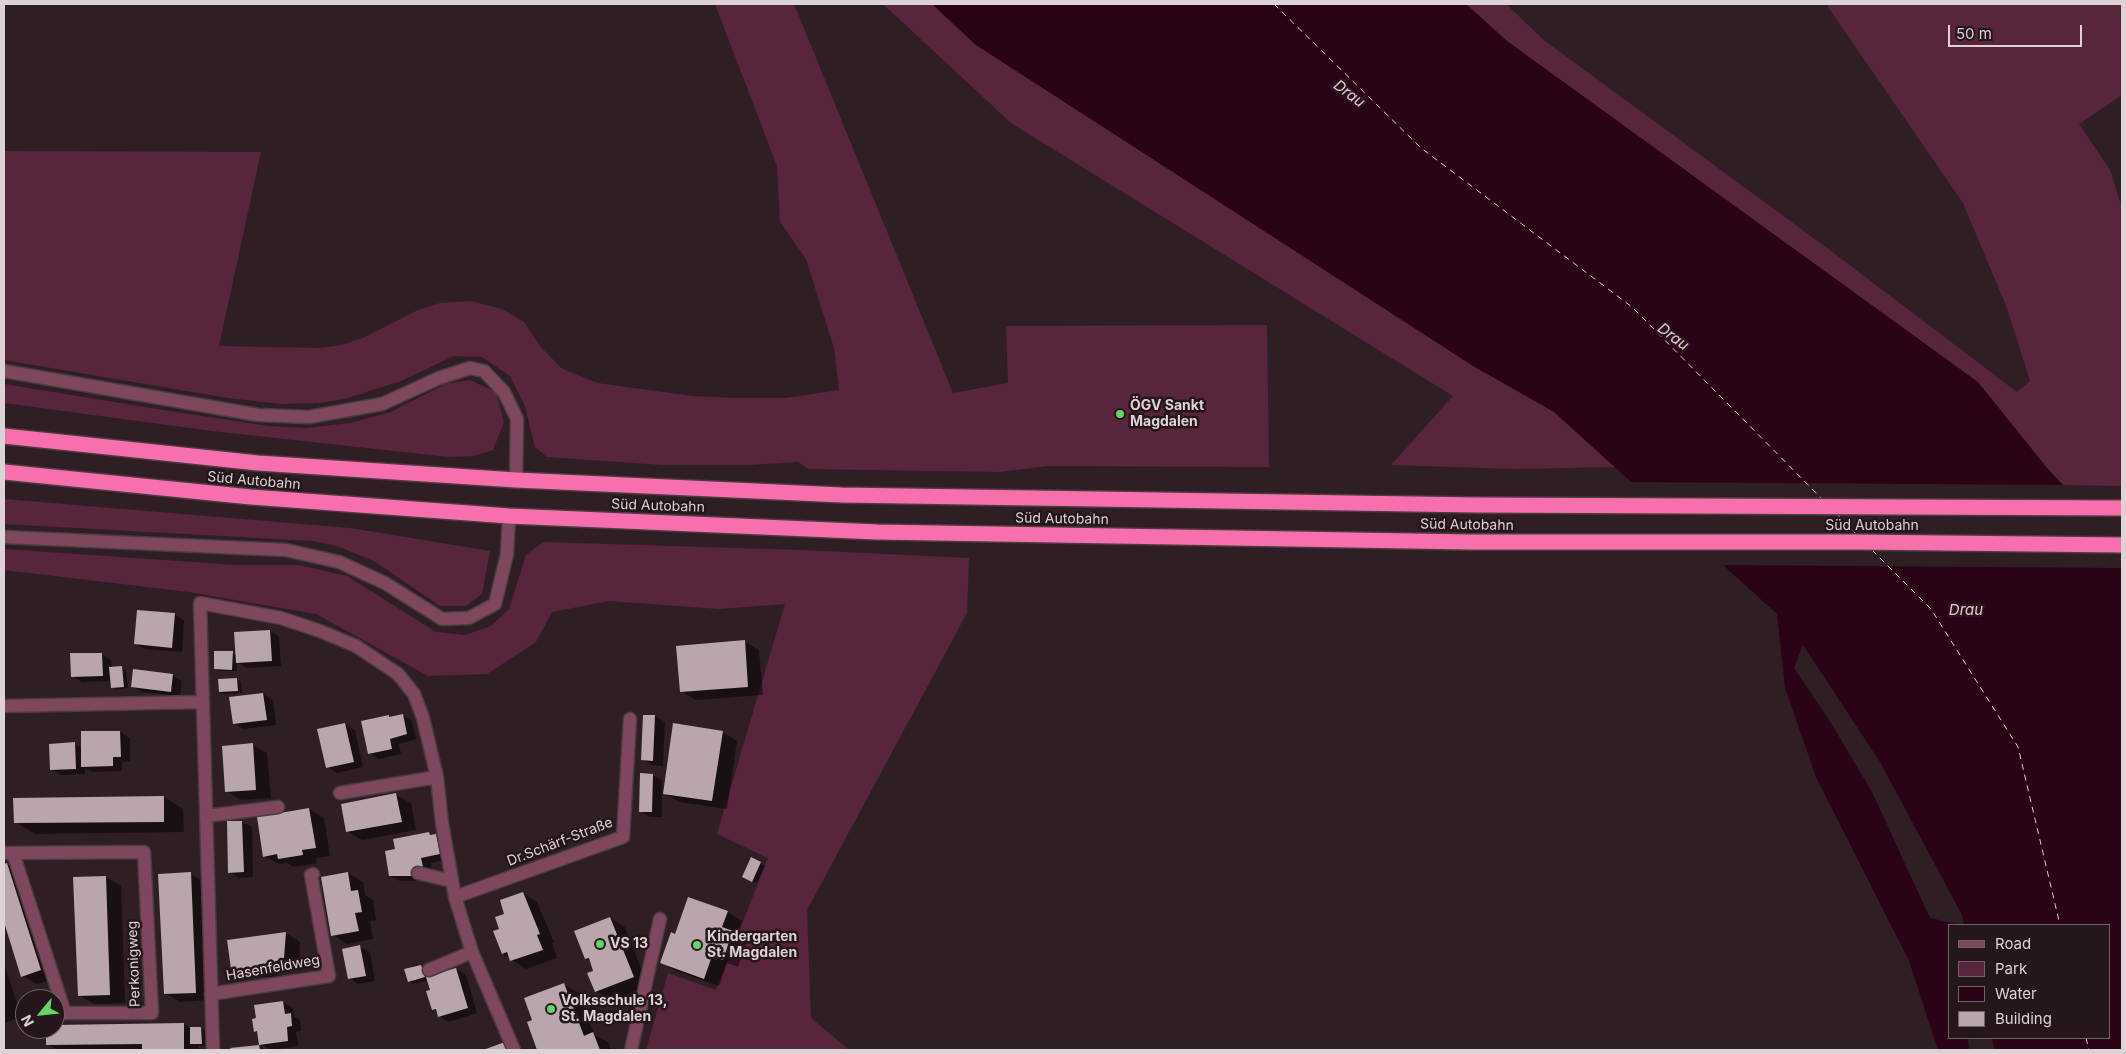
<!DOCTYPE html>
<html>
<head>
<meta charset="utf-8">
<style>
	body { margin:0 }
	#map { position:relative; width:2126px; height:1054px; overflow:hidden; background:#2f1f25; font-family:Inter,sans-serif }
	canvas { display:block }
	.frame { position:absolute; inset:0; border:5px solid #ddd2d6; pointer-events:none }
	.legend { position:absolute; left:1948px; top:924px; width:162px; height:115px; box-sizing:border-box; background:#25161c; border:1px solid #6f6166; margin:0; padding:6px 9px; list-style:none; font-size:15px; color:#ddd2d6 }
	.legend li { display:flex; align-items:center; gap:10px; height:25px }
	.legend b { width:25px; border:1px solid #6f6166 }
	.north { position:absolute; left:15px; top:989px; width:50px; height:50px; box-sizing:border-box; background:#25161c; border:1px solid #6f6166; border-radius:50%; rotate:242deg; font-size:14px; font-weight:700; line-height:20px; text-align:center; color:#ddd2d6 }
	.north::after { content:''; display:block; margin:auto; width:18px; height:22px; background:#66d466; clip-path:polygon(50% 0,100% 100%,50% 72%,0 100%) }
	.scale { position:absolute; left:1948px; top:25px; width:134px; height:22px; box-sizing:border-box; border:2px solid #ddd2d6; border-top:0; padding-left:6px; font-size:15px; line-height:18px; white-space:nowrap; color:#ddd2d6; -webkit-text-stroke:4px #25161c; paint-order:stroke }
</style>
</head>
<body>
<div id="map">
<canvas width="2126" height="1054"></canvas>
<div class="frame"></div>
<ul class="legend">
<li><b style="height:6px;background:#7e475e"></b>Road</li>
<li><b style="height:14px;background:#59253d"></b>Park</li>
<li><b style="height:14px;background:#2a0317"></b>Water</li>
<li><b style="height:14px;background:#b9a5ac"></b>Building</li>
</ul>
<div class="north">N</div>
<div class="scale">50 m</div>
</div>
<script>
const g = document.querySelector('canvas').getContext('2d');
g.lineJoin = 'round';
function paint(path, color) { g.fillStyle = color; g.fill(path, 'evenodd'); }
const poly = rows => new Path2D(rows.map(r => 'M' + r).join(''));
function strokePath(path, color, width, dash) { g.strokeStyle = color; g.lineWidth = width; g.lineCap = dash ? 'butt' : 'round'; g.setLineDash(dash || []); g.stroke(path); }
function write(font, color, halo, rows, align = 'center') {
  g.font = font + ' Inter,sans-serif'; g.lineWidth = 5; g.setLineDash([]); g.textBaseline = 'middle'; g.strokeStyle = halo; g.fillStyle = color; for (const [text, x, y, turn = 0] of rows) {
    g.save(); g.translate(x, y); g.rotate((+turn || 0) * Math.PI / 180); g.textAlign = isNaN(turn) ? turn : align; if (halo) g.strokeText(text, 0, 0); g.fillText(text, 0, 0); g.restore();
  }
}
paint(poly([
	[715,4,794,4,953,393,1008,383,1006,326,1267,325,1269,467,1048,466,999,472,809,469,798,462,749,465,662,465,547,457,535,447,525,406,510,376,482,357,454,356,401,381,348,398,321,403,281,404,228,398,4,360,4,151,261,152,219,346,319,348,342,345,365,337,418,310,440,303,471,301,502,309,524,322,540,346,561,368,597,383,693,396,734,398,786,398,839,390,834,348,806,259,780,222,777,166],
	[883,4,932,4,976,45,1517,390,1554,412,1615,467,1514,469,1391,465,1453,396,1011,123],
	[1466,4,1506,4,1545,41,1827,248,2017,392,2030,381,2007,308,1963,203,1826,4,2122,4,2122,95,2079,124,2110,170,2122,208,2122,486,2063,485,2048,469,1507,41],
	[470,380,496,392,504,422,493,450,473,456,449,457,212,431,4,403,4,384,163,410,268,426,306,428,350,423,391,412,445,384],
	[4,499,350,528,490,551,482,594,466,606,440,606,374,561,337,546,313,541,4,524],
	[543,542,801,550,969,558,967,613,807,910,811,1018,849,1050,646,1050,668,973,716,990,768,858,717,834,785,604,719,609,609,601,552,612,536,642,487,674,428,676,316,614,189,592,4,570,4,549,237,565,299,565,347,576,436,632,465,635,491,626,509,609,526,555]
]), '#59253d');
paint(poly([
	[932,4,1466,4,1507,41,1978,382,2048,469,2122,550,2122,1050,1994,1050,1992,1038,2110,1038,2110,925,1964,925,1962,915,1880,762,1803,645,1794,668,1831,723,1872,792,1930,918,1961,925,1950,925,1950,1038,1968,1038,1969,1050,1938,1050,1909,961,1816,777,1785,688,1777,614,1554,412,1473,366,976,45]
]), '#2a0317');
paint(poly([
	[1628,482,2066,485,2122,546,2122,568,1720,565]
]), '#2f1f25');
paint(poly([
	[175,615,184,620,182,652,145,649,135,644],
	[270,631,279,637,281,666,247,668,237,662,237,671,220,671,215,669,232,653,237,655],
	[745,642,759,650,763,695,696,700,681,691],
	[102,654,111,660,112,668,121,667,126,670,128,688,117,690,112,687,112,681,82,682,72,676],
	[172,675,182,681,180,696,142,692,132,686],
	[237,679,241,682,242,693,224,694,220,692],
	[263,694,273,700,276,725,244,729,234,724,231,698],
	[402,715,412,721,416,739,399,744,401,754,379,759,369,753,388,716,392,718],
	[644,716,655,716,665,722,663,766,652,765,642,759],
	[345,724,355,730,363,767,337,773,327,767],
	[120,732,130,738,130,761,122,762,122,771,92,772,85,768,85,774,61,775,51,769,75,744,82,748],
	[722,732,737,741,727,809,679,802,664,793],
	[253,745,267,753,271,798,241,800,226,791],
	[653,775,662,780,662,817,650,817,641,812],
	[396,795,411,803,416,830,362,840,347,831],
	[164,797,183,809,184,832,35,834,15,822],
	[309,809,324,818,330,856,316,858,317,863,294,867,287,863,279,864,264,856],
	[228,822,242,822,252,827,253,877,239,878,230,872],
	[429,833,446,841,450,859,431,863,432,872,422,874,423,881,400,881,390,876],
	[751,859,765,866,757,883,748,879],
	[7,864,22,873,56,979,37,984,22,976,4,918,4,866],
	[348,873,363,882,365,895,373,900,376,920,370,921,373,939,347,944,333,935],
	[190,874,205,882,210,1000,180,1002,165,993],
	[106,877,121,886,125,1003,94,1004,79,995],
	[522,893,537,902,554,942,552,943,557,958,526,969,503,954,501,930,506,914],
	[689,898,728,912,742,921,737,935,747,941,738,967,727,963,719,986,676,971,661,962,676,935],
	[610,918,625,927,648,986,611,1000,596,991,595,972,591,961,586,959],
	[286,933,300,942,299,966,271,977,247,977,232,969],
	[360,947,370,952,375,981,358,984,349,978],
	[4,964,22,1017,4,1023],
	[421,966,426,969,428,978,456,969,466,975,477,1013,449,1022,439,1016,438,1012,433,1009,428,980,413,984,409,981],
	[564,984,578,993,595,1035,608,1042,611,1050,539,1050,528,1023,534,1021],
	[283,1002,293,1008,294,1017,300,1020,301,1031,296,1032,298,1046,278,1049,281,1050,271,1050,260,1044,259,1033,255,1031],
	[184,1024,190,1028,201,1028,205,1030,206,1046,199,1046,199,1050,58,1050,47,1044,47,1029,55,1029,55,1026],
	[259,1046,266,1050,232,1050,232,1049]
]), '#0007');
strokePath(poly([
	[1274,4,1421,148,1632,307,1822,499],
	[1837,514,1857,535],
	[1872,550,1931,609,2018,747,2060,925],
	[2086,1038,2089,1050]
]), '#f1c1d3', 1, [6, 5]);
paint(poly([
	[137,610,175,613,172,648,134,644],
	[270,630,272,661,236,663,234,632],
	[745,640,748,687,680,692,676,646],
	[214,651,233,651,232,670,214,669],
	[70,653,102,653,103,676,71,677],
	[122,666,124,687,111,688,109,667],
	[133,669,173,674,171,692,131,687],
	[237,678,238,691,219,692,218,679],
	[263,693,267,720,233,724,229,697],
	[403,714,407,734,390,739,392,749,368,754,361,721,389,715,389,717],
	[643,715,655,715,653,761,641,760],
	[345,723,354,762,326,768,317,729],
	[673,723,723,731,712,801,663,794],
	[81,731,120,731,121,757,113,757,113,766,81,767],
	[75,742,76,769,50,770,49,744],
	[253,743,256,790,225,792,222,746],
	[640,773,653,774,652,812,639,812],
	[396,793,402,822,346,832,341,804],
	[164,796,164,822,14,823,13,798],
	[309,808,316,848,302,850,303,855,278,859,277,854,263,857,257,817],
	[227,821,242,821,244,872,228,873],
	[429,832,430,835,436,834,440,854,421,858,423,867,413,869,414,876,389,876,385,851,395,849,393,839],
	[751,857,761,862,752,882,742,877],
	[7,863,41,970,21,977,4,922,4,864],
	[191,872,196,993,164,994,158,874],
	[348,872,351,891,358,890,362,912,355,913,359,931,331,936,321,877],
	[106,876,110,995,78,996,73,877],
	[523,892,540,934,537,935,543,950,510,961,507,952,502,954,493,931,499,929,495,917,504,914,500,900],
	[688,897,728,911,722,927,733,931,723,960,712,956,704,979,660,963,671,932,675,934],
	[610,917,634,977,595,992,587,973,593,971,589,958,585,959,574,931],
	[286,932,284,958,255,969,231,969,227,940],
	[360,945,366,976,348,979,342,949],
	[421,965,425,977,408,982,404,969],
	[456,968,468,1008,438,1017,436,1009,432,1010,426,991,430,990,426,977],
	[564,983,584,1036,593,1032,600,1050,537,1050,527,1022,532,1020,524,998],
	[283,1001,285,1014,291,1013,292,1026,287,1027,288,1041,259,1045,257,1031,254,1032,252,1019,256,1018,254,1005],
	[184,1023,184,1050,142,1050,142,1044,46,1045,46,1029,55,1029,55,1025],
	[190,1027,201,1027,202,1044,190,1044],
	[505,1042,508,1050,483,1050],
	[259,1045,260,1050,231,1050,230,1048]
]), '#b9a5ac');
const minor = poly([
	[4,371,258,415,309,417,382,404,439,378,470,368,484,371,504,392,517,419,516,480],
	[4,537,286,550,339,562,385,583,442,619,469,618,495,604,507,554,509,516],
	[4,706,202,702],
	[340,793,437,777],
	[206,816,278,807],
	[4,853,144,852,152,1013,65,1013,13,853],
	[418,873,452,881],
	[455,897,623,837,630,719],
	[429,970,472,952],
	[211,994,329,976,311,875,313,874],
	[213,1050,200,603,281,618,320,631,356,646,398,674,414,694,423,718,437,777,442,823,455,897,472,952,514,1050],
	[631,1050,660,919]
]);
const highway = poly([
	[4,436,258,463,516,480,842,495,1476,505,2122,508],
	[4,472,251,497,509,516,877,532,1470,542,1856,542,2122,545]
]);
strokePath(minor, '#4b3c41', 15);
strokePath(highway, '#4b3c41', 18);
strokePath(minor, '#7e475e', 12);
strokePath(highway, '#f86fae', 15);
for (const [x, y, r, color] of [
	[1120,414,5,"#66d466"],
	[600,944,5,"#66d466"],
	[697,945,5,"#66d466"],
	[551,1009,5,"#66d466"]
]) { const dot = new Path2D(); dot.arc(x, y, r, 0, 2 * Math.PI); g.fillStyle = color; g.fill(dot); strokePath(dot, '#25161c', 2); }
write('bold 14px', '#ddd2d6', '#25161c', [
	["ÖGV Sankt",1130,406],
	["Magdalen",1130,422],
	["Kindergarten",707,937],
	["St. Magdalen",707,953],
	["VS 13",610,944],
	["Volksschule 13,",561,1001],
	["St. Magdalen",561,1017]
], 'left');
write('14px', '#ddd2d6', '#25161c', [
	["Süd Autobahn",254,481,5],
	["Süd Autobahn",658,506,2],
	["Süd Autobahn",1062,519,1],
	["Süd Autobahn",1467,525,1],
	["Süd Autobahn",1872,526],
	["Dr.Schärf-Straße",560,842,-21],
	["Perkonigweg",134,964,-92],
	["Hasenfeldweg",273,968,-10]
]);
write('italic 15px', '#f1c1d3', '#25161c', [
	["Drau",1349,94,37],
	["Drau",1673,337,37],
	["Drau",1966,610]
]);
</script>
</body>
</html>
